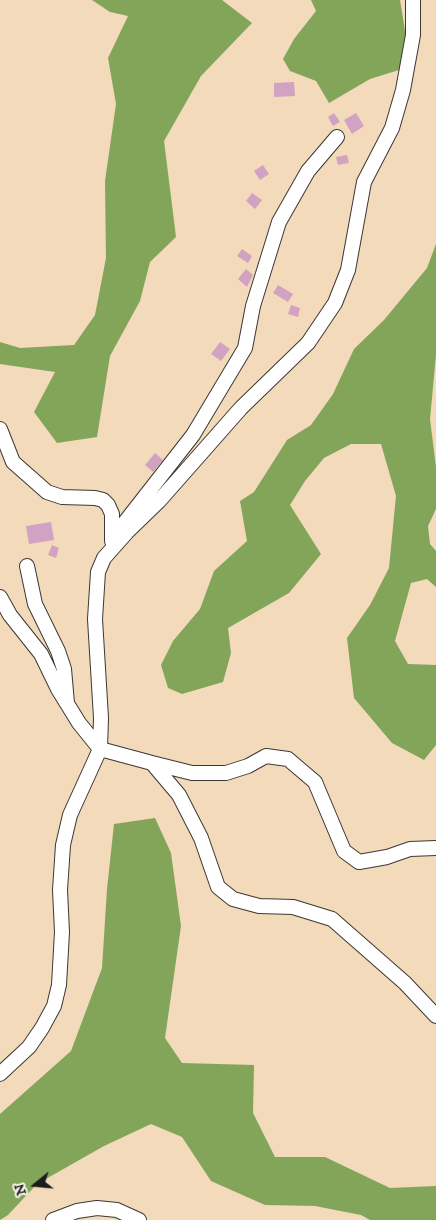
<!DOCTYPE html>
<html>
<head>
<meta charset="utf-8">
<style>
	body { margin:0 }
	#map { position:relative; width:436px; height:1220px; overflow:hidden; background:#f2dabb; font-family:"IM FELL DW Pica",serif }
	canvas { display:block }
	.north { position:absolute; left:10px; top:1160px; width:50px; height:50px; -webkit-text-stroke:4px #f7f3e8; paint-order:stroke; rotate:253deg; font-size:14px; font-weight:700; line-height:20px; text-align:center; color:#1c1c1c }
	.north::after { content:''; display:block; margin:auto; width:18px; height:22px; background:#1c1c1c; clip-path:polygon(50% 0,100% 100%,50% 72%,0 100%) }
</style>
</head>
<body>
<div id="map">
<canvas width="436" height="1220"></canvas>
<div class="north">N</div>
</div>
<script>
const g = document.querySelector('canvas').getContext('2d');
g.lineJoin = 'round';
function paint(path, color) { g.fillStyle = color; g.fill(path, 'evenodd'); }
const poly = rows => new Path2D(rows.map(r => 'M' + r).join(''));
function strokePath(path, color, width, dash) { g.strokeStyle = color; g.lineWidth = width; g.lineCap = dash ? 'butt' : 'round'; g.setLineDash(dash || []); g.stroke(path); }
paint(poly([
	[92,0,222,0,252,23,201,76,164,141,176,237,150,262,140,301,110,356,97,437,57,443,34,412,55,372,0,364,0,342,20,348,74,345,95,315,106,258,105,181,116,104,108,58,128,16,110,12],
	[311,0,400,0,407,43,399,70,370,79,329,103,316,81,290,71,283,59,294,39,316,11],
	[436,244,436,355,430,419,436,467,436,509,428,526,430,544,436,551,436,587,427,579,411,583,395,641,408,664,436,665,436,745,424,760,392,743,354,698,347,638,370,605,389,568,396,496,381,444,351,444,324,458,305,481,290,505,321,554,289,593,228,628,231,653,223,682,182,694,168,688,161,665,173,641,200,609,214,571,247,541,240,501,254,492,287,440,311,425,333,394,354,349,384,320,427,268],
	[155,818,171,853,181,926,165,1038,182,1063,254,1065,253,1113,275,1157,325,1157,390,1188,436,1186,436,1220,370,1220,361,1215,315,1206,265,1205,211,1181,182,1137,151,1124,104,1146,37,1184,8,1215,0,1220,0,1114,71,1051,102,968,107,889,114,824]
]), '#83a55a');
paint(poly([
	[294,82,295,96,274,97,274,83],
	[334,113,340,122,333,126,328,117],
	[356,113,364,126,352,134,344,120],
	[347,155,349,163,338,165,336,157],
	[263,165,269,174,260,180,254,171],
	[252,193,262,200,255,209,246,201],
	[242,249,252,256,248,263,237,256],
	[246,269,253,275,247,287,238,279],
	[278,285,293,294,288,302,273,293],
	[291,305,300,308,298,317,288,314],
	[220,342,230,349,221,361,211,354],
	[155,453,163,460,153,472,145,465],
	[51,522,54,540,29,544,26,526],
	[52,545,59,548,56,558,48,555]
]), '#d2a2c2');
const minor = poly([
	[0,429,13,462,47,492,62,497,95,498,103,500,108,505,112,514,112,541],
	[118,531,193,435,245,348,253,306,279,222,308,171,337,137],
	[27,566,35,604,58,651,64,669,67,703],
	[0,597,10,615,41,654,58,689,79,723,100,749,152,763,179,795,201,838,218,887,233,899,259,906,293,907,332,919,405,983,436,1016],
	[152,763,192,773,226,773,248,766,266,756,288,759,315,782,344,851,359,862,387,857,410,849,436,848],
	[0,1074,29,1047,42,1028,54,1006,59,985,62,932,60,890,63,845,70,815,100,749,101,718,95,619,98,572,104,558,127,532,159,501,241,408,308,343,335,303,348,270,364,182,392,128,403,90,413,35,413,0],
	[53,1220,77,1211,97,1208,117,1210,139,1220]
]);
strokePath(minor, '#3c3834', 16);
strokePath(minor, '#fff', 14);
</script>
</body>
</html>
